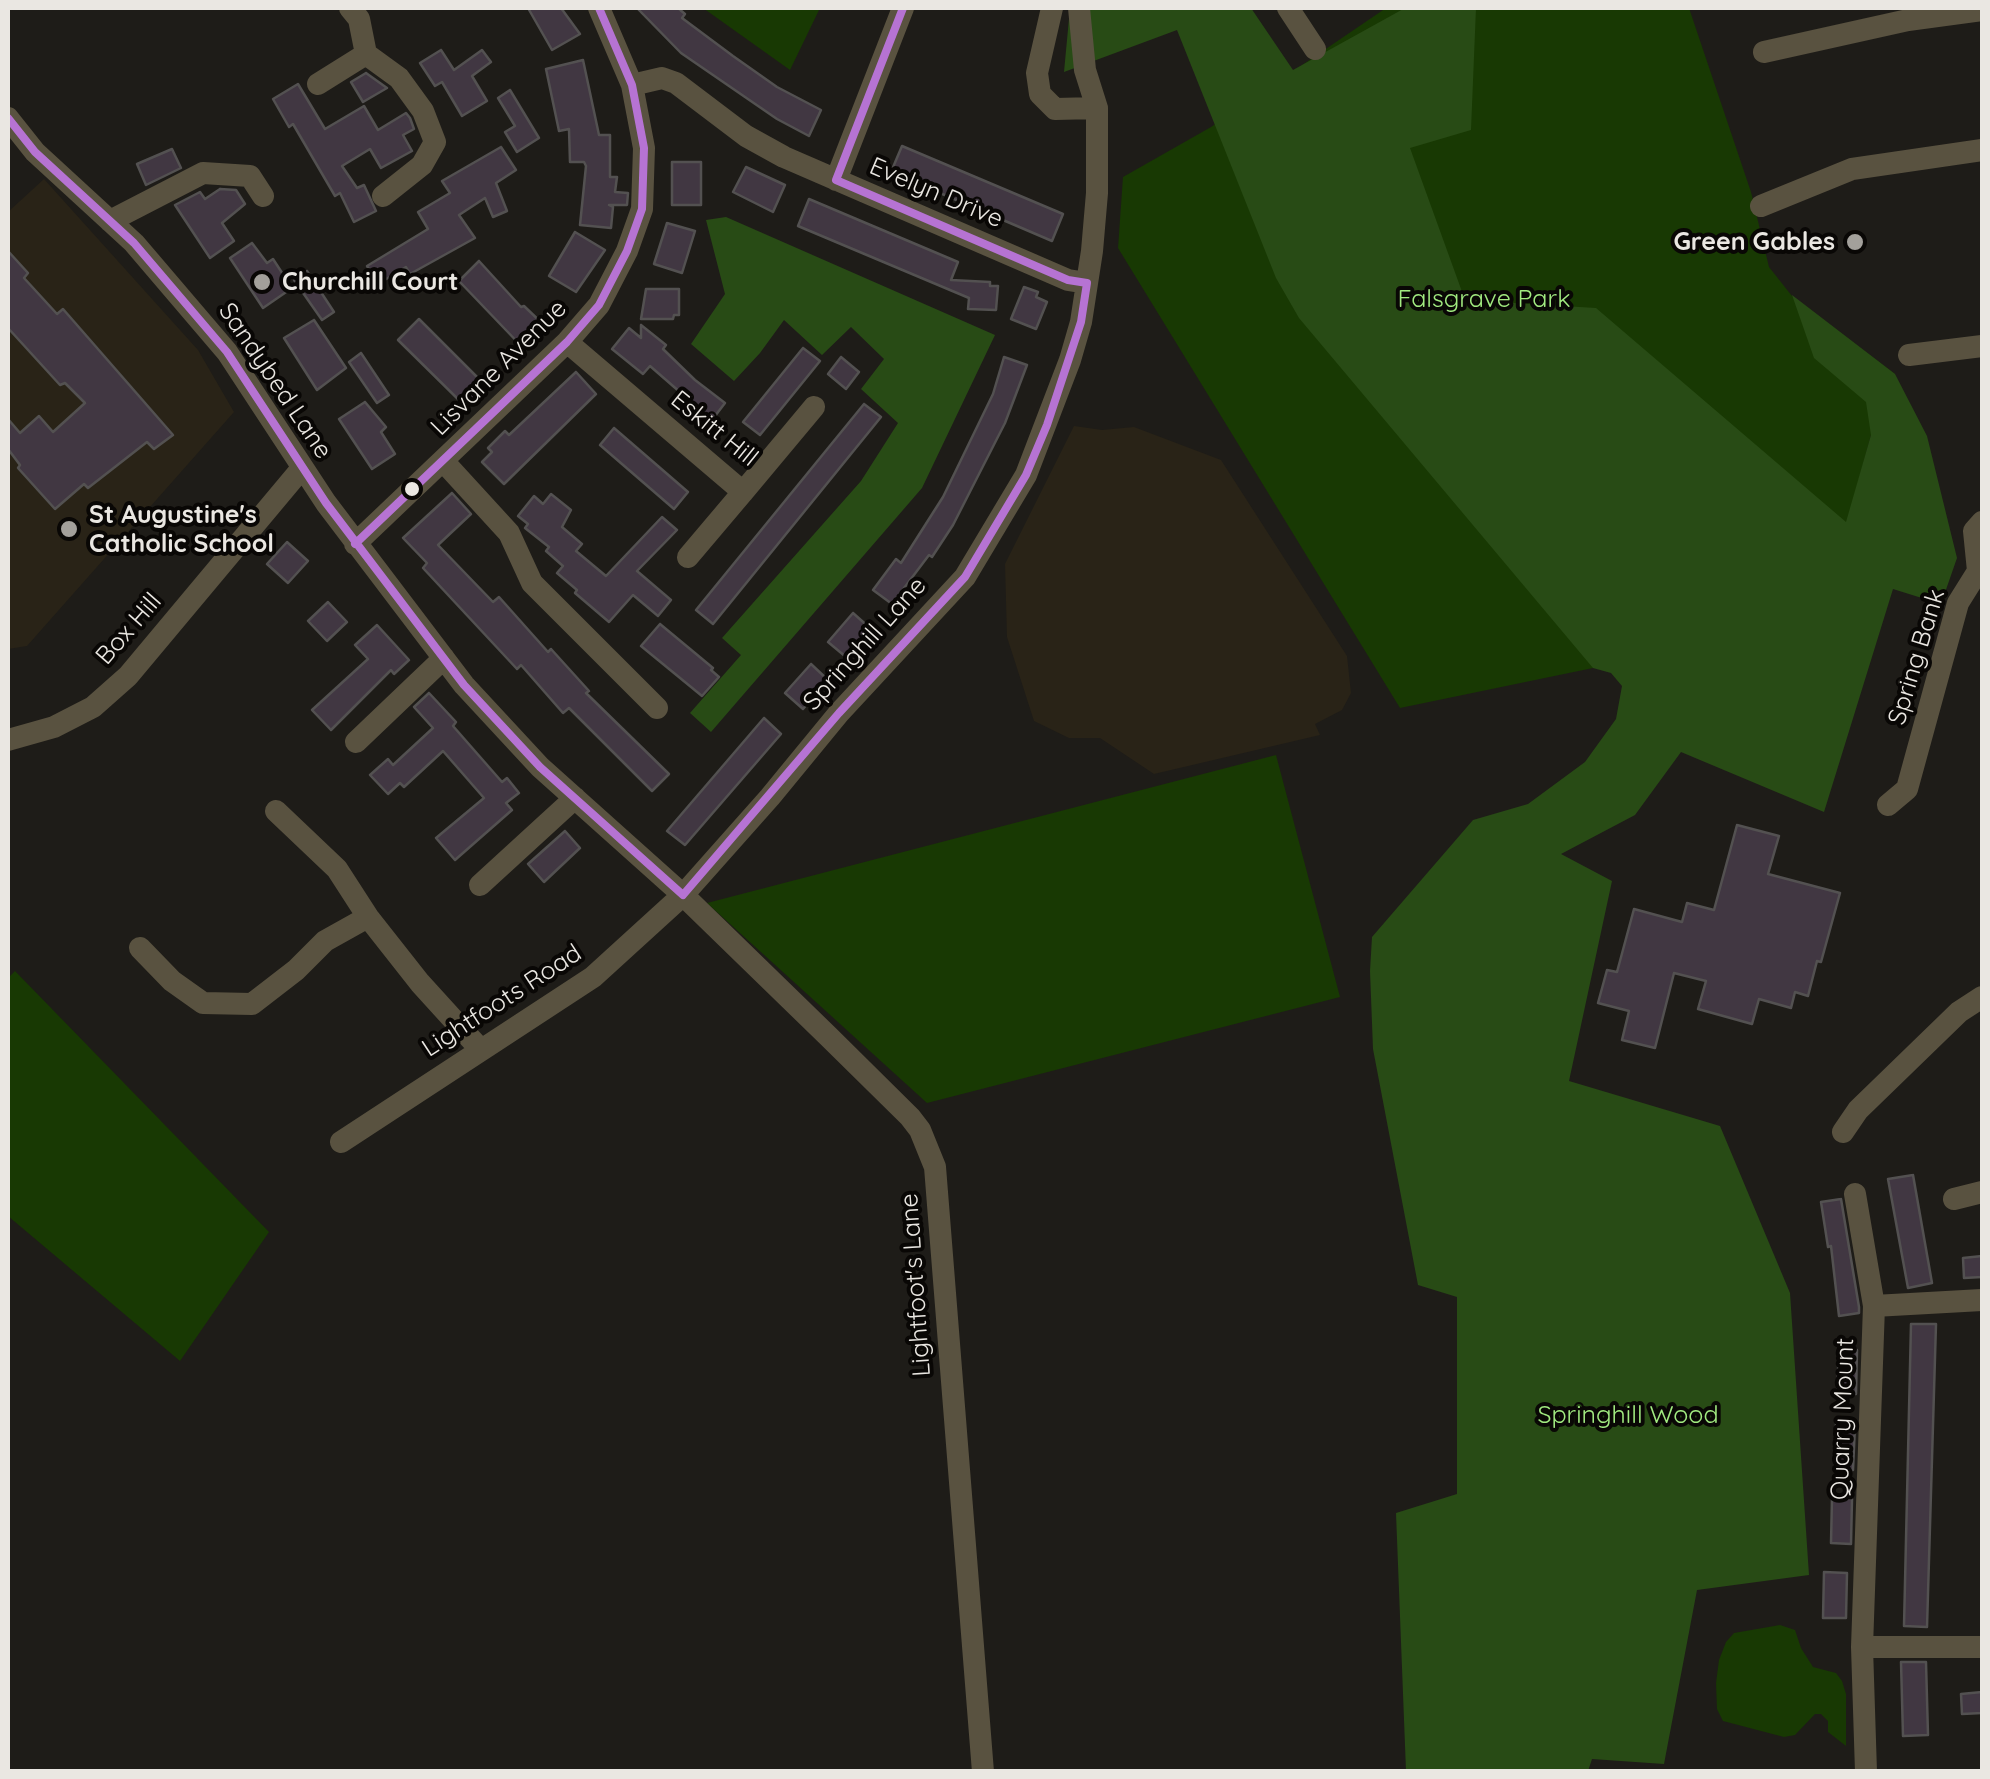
<!DOCTYPE html>
<html>
<head>
<meta charset="utf-8">
<style>
	body { margin:0 }
	#map { position:relative; width:1990px; height:1779px; overflow:hidden; background:#1e1c18; font-family:Quicksand,sans-serif }
	canvas { display:block }
	.frame { position:absolute; inset:0; border:10px solid #eae7e2; pointer-events:none }
</style>
</head>
<body>
<div id="map">
<canvas width="1990" height="1779"></canvas>
<div class="frame"></div>
</div>
<script>
const g = document.querySelector('canvas').getContext('2d');
g.lineJoin = 'round';
function paint(path, color) { g.fillStyle = color; g.fill(path, 'evenodd'); }
const poly = rows => new Path2D(rows.map(r => 'M' + r).join(''));
function strokePath(path, color, width, dash) { g.strokeStyle = color; g.lineWidth = width; g.lineCap = dash ? 'butt' : 'round'; g.setLineDash(dash || []); g.stroke(path); }
function write(font, color, halo, rows, align = 'center') {
  g.font = font + ' Quicksand,sans-serif'; g.lineWidth = 8; g.setLineDash([]); g.textBaseline = 'middle'; g.strokeStyle = halo; g.fillStyle = color; for (const [text, x, y, turn = 0] of rows) {
    g.save(); g.translate(x, y); g.rotate((+turn || 0) * Math.PI / 180); g.textAlign = isNaN(turn) ? turn : align; if (halo) g.strokeText(text, 0, 0); g.fillText(text, 0, 0); g.restore();
  }
}
paint(poly([
	[44,179,198,350,234,412,27,646,8,649,8,212],
	[1074,426,1102,430,1134,427,1221,460,1347,656,1351,693,1342,710,1315,724,1320,735,1154,774,1100,738,1069,738,1034,721,1007,637,1005,564]
]), '#292317');
paint(poly([
	[703,8,820,8,790,70],
	[1386,8,1689,8,1751,192,1769,267,1792,296,1895,374,1871,435,1847,523,1593,668,1400,708,1118,248,1123,177,1211,127],
	[1276,755,1340,997,927,1103,707,903],
	[15,971,269,1232,180,1361,8,1216,8,978],
	[1780,1625,1795,1630,1801,1648,1813,1667,1836,1673,1842,1681,1846,1694,1846,1746,1828,1732,1828,1721,1821,1714,1815,1714,1795,1735,1784,1737,1723,1721,1717,1709,1716,1683,1719,1660,1726,1642,1734,1633]
]), '#183903');
paint(poly([
	[1070,8,1251,8,1293,70,1405,8,1476,8,1471,130,1410,148,1465,300,1596,308,1846,522,1871,435,1866,402,1814,358,1792,295,1895,374,1927,436,1957,558,1941,604,1893,589,1824,812,1681,752,1635,815,1561,854,1612,881,1569,1081,1720,1126,1790,1293,1809,1575,1697,1590,1664,1764,1592,1759,1588,1771,1406,1771,1396,1513,1457,1494,1457,1297,1418,1285,1373,1049,1370,971,1372,937,1473,820,1528,804,1585,762,1616,719,1622,686,1611,673,1593,668,1299,318,1276,278,1177,30,1064,72],
	[726,217,995,335,922,488,711,732,690,713,741,655,722,638,861,481,898,423,861,389,884,359,851,327,822,355,784,320,760,353,734,381,691,344,725,294,706,220]
]), '#284b15');
const building = poly([
	[528,8,561,8,580,34,552,50,528,8],
	[637,8,678,8,685,14,682,18,733,56,777,87,821,110,809,136,777,119,681,53,637,8],
	[441,50,454,70,482,50,491,62,472,76,487,101,462,116,442,82,435,86,420,63,441,50],
	[583,60,599,135,610,135,610,177,617,177,615,192,628,193,627,205,609,205,613,207,611,228,580,225,586,166,584,162,570,162,569,129,559,131,546,69,583,60],
	[366,73,387,88,363,102,351,82,366,73],
	[298,84,325,129,364,106,378,130,406,113,410,118,414,129,403,135,412,151,381,168,370,149,342,166,357,188,364,185,376,211,354,222,340,193,335,196,293,124,289,127,273,99,298,84],
	[510,90,539,138,517,152,505,132,515,126,498,98,510,90],
	[902,146,1063,214,1052,241,891,172,902,146],
	[501,147,516,170,496,183,507,211,493,217,485,198,459,215,475,238,410,274,406,267,378,284,367,266,428,229,418,212,450,193,442,181,501,147],
	[172,149,181,168,146,185,137,164,172,149],
	[672,162,701,162,701,205,672,205,672,162],
	[746,167,785,185,773,212,733,192,746,167],
	[220,189,236,190,245,204,222,223,234,241,210,258,175,205,200,192,205,199,220,189],
	[809,199,958,262,951,280,990,282,990,286,998,286,996,310,968,309,969,298,798,226,809,199],
	[667,223,695,231,682,273,654,264,667,223],
	[575,232,605,250,576,292,549,276,575,232],
	[252,243,267,263,273,259,292,288,263,308,230,258,252,243],
	[8,251,28,273,24,278,57,314,63,309,173,435,154,449,147,442,88,488,84,484,55,509,18,468,20,465,8,449,8,419,20,433,39,416,53,432,85,403,65,383,60,385,8,328,8,251],
	[479,261,521,307,524,306,547,328,525,350,459,281,479,261],
	[307,271,334,312,322,320,294,280,307,271],
	[1024,287,1038,292,1036,297,1047,302,1036,329,1011,319,1024,287],
	[646,289,679,289,679,315,674,315,673,319,641,319,646,289],
	[419,319,486,386,466,407,398,340,419,319],
	[314,320,346,368,317,390,284,338,314,320],
	[641,325,666,345,663,349,695,380,725,403,712,420,650,366,643,374,612,349,629,328,641,338,641,325],
	[803,348,820,361,760,435,743,422,803,348],
	[361,353,389,395,377,403,349,362,361,353],
	[841,357,859,372,846,389,828,374,841,357],
	[1004,357,1027,365,1005,423,953,525,932,557,929,555,892,604,873,590,896,559,901,563,943,497,993,394,1004,357],
	[576,372,596,394,504,484,482,462,492,452,488,448,505,431,509,435,576,372],
	[365,402,386,427,381,432,395,454,372,469,339,419,365,402],
	[864,404,881,417,713,624,696,610,864,404],
	[614,428,688,492,674,509,600,445,614,428],
	[452,493,471,514,438,545,493,602,499,597,548,652,551,649,589,691,586,693,669,774,652,791,569,708,563,713,521,665,517,669,423,568,427,563,403,538,452,493],
	[551,494,571,510,562,527,582,544,576,551,606,576,662,517,677,530,637,571,671,600,658,616,633,595,609,622,575,593,577,590,557,573,563,566,546,551,549,547,525,528,528,524,518,516,534,496,543,504,551,494],
	[287,542,308,561,288,583,267,564,287,542],
	[328,602,347,622,327,641,308,621,328,602],
	[853,613,871,629,846,657,828,642,853,613],
	[660,624,713,668,711,670,719,677,702,696,641,646,660,624],
	[377,625,409,660,394,674,391,670,331,730,312,710,368,659,355,645,377,625],
	[811,664,828,680,803,709,785,693,811,664],
	[429,693,456,722,453,726,502,782,507,778,519,793,506,803,512,810,455,860,436,838,484,798,443,751,404,787,400,783,388,794,370,775,388,759,393,765,433,728,414,707,429,693],
	[764,718,781,734,685,845,667,831,764,718],
	[1737,825,1779,836,1768,874,1840,893,1821,962,1817,961,1808,996,1795,992,1791,1008,1759,999,1752,1024,1698,1009,1706,981,1674,973,1655,1048,1622,1040,1629,1011,1598,1003,1607,970,1617,972,1634,909,1682,922,1687,903,1714,910,1737,825],
	[565,831,580,848,544,882,528,864,565,831],
	[1913,1175,1932,1283,1908,1288,1888,1179,1913,1175],
	[1841,1199,1859,1307,1859,1313,1839,1316,1831,1246,1828,1247,1821,1202,1841,1199],
	[1982,1256,1982,1277,1964,1278,1963,1258,1982,1256],
	[1911,1324,1936,1324,1927,1627,1904,1626,1911,1324],
	[1839,1349,1857,1350,1856,1394,1837,1394,1839,1349],
	[1836,1424,1855,1425,1853,1470,1835,1469,1836,1424],
	[1832,1498,1852,1499,1851,1544,1831,1543,1832,1498],
	[1824,1572,1847,1573,1846,1618,1823,1618,1824,1572],
	[1901,1662,1926,1662,1928,1735,1903,1736,1901,1662],
	[1982,1692,1982,1713,1962,1714,1961,1694,1982,1692]
]);
paint(building, '#413742');
strokePath(building, '#535151', 2.5);
strokePath(poly([
	[350,8,359,19,366,54,399,78,423,111,435,142,422,165,383,196],
	[1052,8,1037,73,1040,94,1055,109,1097,108],
	[1288,8,1315,49],
	[1764,52,1908,20,1982,10],
	[318,84,366,54],
	[632,85,662,78,676,83,746,136,784,157,1068,280,1087,283],
	[8,118,35,152,134,243,227,352,326,503,464,685,540,767,683,895,770,797,839,713,965,577,1026,475,1070,360,1081,322,1092,251,1097,193,1097,108,1085,70,1079,8],
	[836,180,903,8],
	[1761,206,1852,169,1982,150],
	[110,221,203,173,250,176,263,196],
	[567,342,743,492,814,407],
	[1909,355,1982,346],
	[444,462,509,533,532,583,657,708],
	[355,544,567,342,599,305,627,251,642,209,644,148,632,85,599,8],
	[688,557,743,492],
	[8,740,54,727,93,707,128,676,302,468],
	[356,742,444,658],
	[1888,805,1907,789,1958,603,1978,571,1974,531,1982,522],
	[276,811,337,869,368,917,420,983,480,1049],
	[480,885,575,798],
	[140,948,172,981,203,1003,252,1004,296,970,325,941,368,917],
	[1843,1132,1858,1110,1959,1012,1982,997],
	[341,1142,593,977,683,895,829,1037,910,1117,920,1130,935,1167,983,1772],
	[1855,1194,1874,1306,1862,1647,1866,1772],
	[1954,1199,1982,1192],
	[1874,1306,1982,1300],
	[1862,1647,1982,1647]
]), '#595240', 22);
strokePath(poly([
	[8,118,35,152,134,243,227,352,326,503,464,685,540,767,683,895,839,713,965,577,1026,475,1047,425,1081,322,1087,283,1068,280,836,180,903,8],
	[355,544,567,342,599,305,627,251,642,209,644,148,632,85,599,8]
]), '#b673d3', 8);
for (const [x, y, r, color] of [
	[1855,242,10,"#a3a09b"],
	[262,282,10,"#a3a09b"],
	[412,489,9,"#eae7e2"],
	[69,529,10,"#a3a09b"]
]) { const dot = new Path2D(); dot.arc(x, y, r, 0, 2 * Math.PI); g.fillStyle = color; g.fill(dot); strokePath(dot, '#090705', 4); }
write('25px', '#eae7e2', '#090705', [
	["Evelyn Drive",936,193,23],
	["Lisvane Avenue",499,368,-45],
	["Sandybed Lane",275,381,56],
	["Eskitt Hill",714,429,39],
	["Box Hill",129,629,-49],
	["Springhill Lane",865,644,-48],
	["Spring Bank",1917,657,-73],
	["Lightfoots Road",502,1001,-33],
	["Lightfoot's Lane",916,1285,-94],
	["Quarry Mount",1843,1419,-88]
]);
write('bold 25px', '#eae7e2', '#090705', [
	["Green Gables",1835,242,"right"],
	["Churchill Court",282,282],
	["St Augustine's",89,515],
	["Catholic School",89,544]
], 'left');
write('25px', '#a2eb81', '#090705', [
	["Falsgrave Park",1484,299],
	["Springhill Wood",1628,1415]
]);
</script>
</body>
</html>
